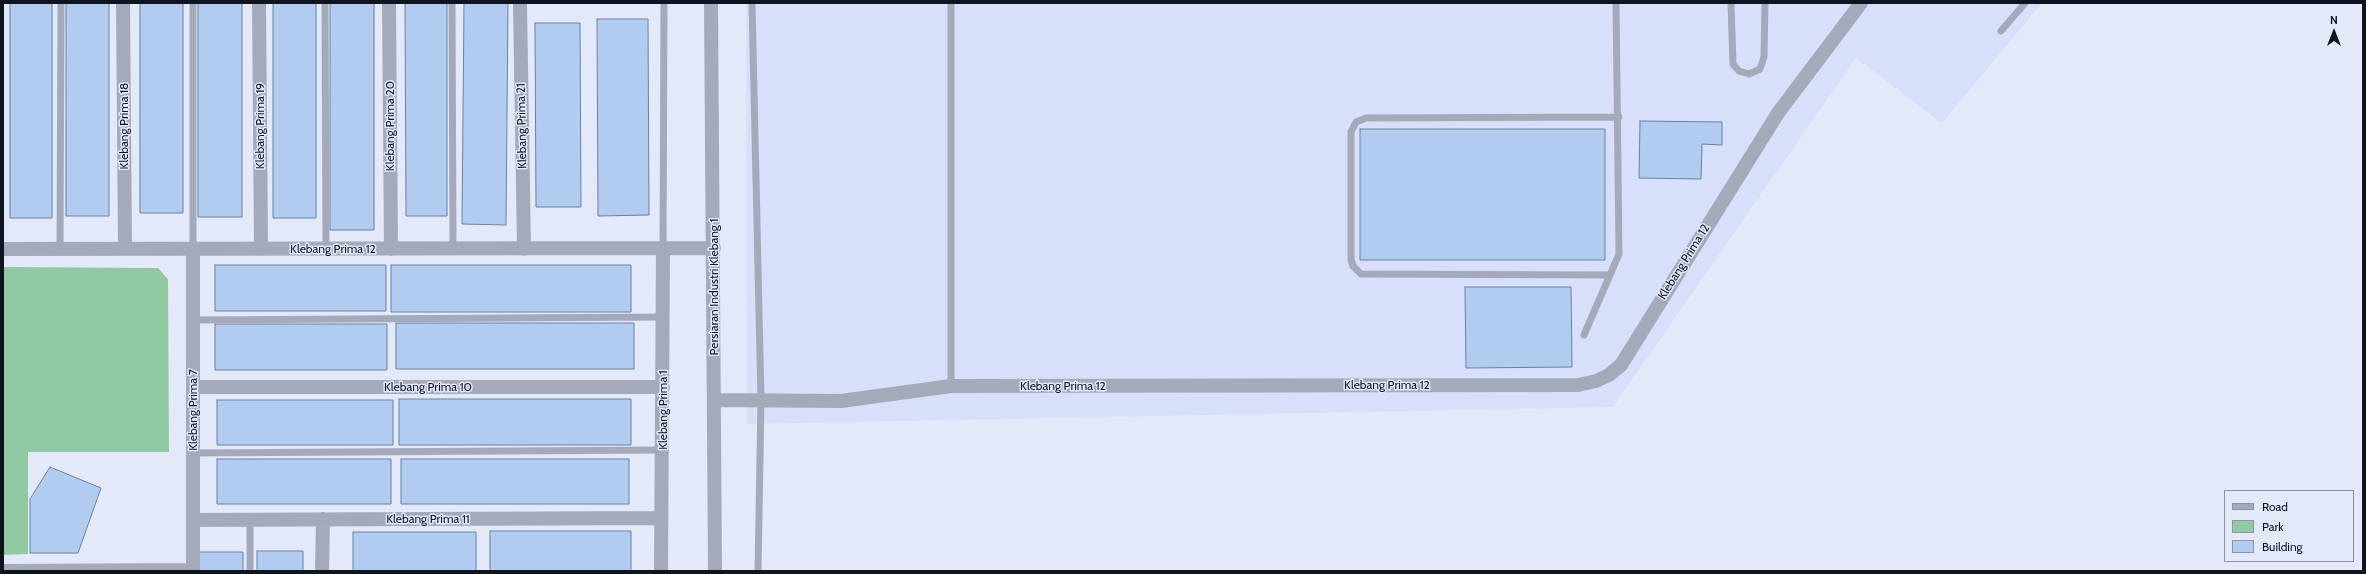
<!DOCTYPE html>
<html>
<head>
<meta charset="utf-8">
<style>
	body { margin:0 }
	#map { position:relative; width:2366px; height:574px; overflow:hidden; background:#e4e9f9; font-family:Cabin,sans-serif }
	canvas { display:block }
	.frame { position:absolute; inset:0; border:4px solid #101320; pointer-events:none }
	.legend { position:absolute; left:2224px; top:490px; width:130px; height:72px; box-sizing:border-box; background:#e4e9f9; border:1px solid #8f93a2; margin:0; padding:5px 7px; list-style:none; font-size:12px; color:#101320 }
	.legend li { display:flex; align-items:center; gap:8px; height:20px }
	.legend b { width:20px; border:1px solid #8f93a2 }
	.north { position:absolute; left:2314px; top:12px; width:40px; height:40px; -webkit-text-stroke:3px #e4e9f9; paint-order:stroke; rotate:0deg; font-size:11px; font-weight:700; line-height:16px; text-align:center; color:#101320 }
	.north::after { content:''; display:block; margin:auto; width:14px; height:18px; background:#101320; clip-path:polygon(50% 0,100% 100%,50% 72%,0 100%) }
</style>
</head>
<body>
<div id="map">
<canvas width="2366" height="574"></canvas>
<div class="frame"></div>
<ul class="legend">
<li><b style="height:5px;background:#a5aabb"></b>Road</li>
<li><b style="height:11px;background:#90c9a2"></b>Park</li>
<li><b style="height:11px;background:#b1ccee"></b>Building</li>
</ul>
<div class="north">N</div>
</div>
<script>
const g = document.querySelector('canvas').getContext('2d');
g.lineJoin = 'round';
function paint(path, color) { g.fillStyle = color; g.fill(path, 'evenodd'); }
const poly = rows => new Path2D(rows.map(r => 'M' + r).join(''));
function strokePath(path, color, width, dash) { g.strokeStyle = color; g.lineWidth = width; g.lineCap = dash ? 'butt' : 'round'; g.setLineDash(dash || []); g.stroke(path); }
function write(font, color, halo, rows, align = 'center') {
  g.font = font + ' Cabin,sans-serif'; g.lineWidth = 3; g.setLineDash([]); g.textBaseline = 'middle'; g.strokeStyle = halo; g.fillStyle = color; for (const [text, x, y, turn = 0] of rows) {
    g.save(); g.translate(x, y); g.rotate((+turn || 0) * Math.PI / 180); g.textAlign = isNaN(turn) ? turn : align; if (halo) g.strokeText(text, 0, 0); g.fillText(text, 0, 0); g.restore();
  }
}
paint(poly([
	[746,3,2042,3,1942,123,1856,58,1613,407,747,424]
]), '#d8dffb');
paint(poly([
	[3,267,158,268,168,279,169,452,28,452,28,554,3,555]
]), '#90c9a2');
const building = poly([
	[10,3,52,3,52,218,10,218,10,3],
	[66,3,109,3,109,216,66,216,66,3],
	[140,3,183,3,183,213,140,213,140,3],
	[198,3,242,3,242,217,198,217,198,3],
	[273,3,316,3,316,218,273,218,273,3],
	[330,3,374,3,374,230,330,230,330,3],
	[405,3,447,3,447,216,406,216,405,3],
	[464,3,508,3,506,225,462,224,464,3],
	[597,19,648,19,649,215,598,216,597,19],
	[535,23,580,23,581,207,536,207,535,23],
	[1640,121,1722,122,1722,145,1702,144,1701,179,1639,178,1640,121],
	[1360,129,1605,129,1605,260,1360,260,1360,129],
	[215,265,386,265,386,311,215,311,215,265],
	[391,265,631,265,631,312,391,312,391,265],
	[1465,287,1571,287,1572,367,1466,368,1465,287],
	[396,323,634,323,634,369,396,369,396,323],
	[215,324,387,324,387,370,215,370,215,324],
	[399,399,631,399,631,445,399,445,399,399],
	[217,400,393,400,393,445,217,445,217,400],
	[217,459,391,459,391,504,217,504,217,459],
	[401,459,629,459,629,504,401,504,401,459],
	[50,467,101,488,78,553,30,553,30,499,50,467],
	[490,531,631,531,631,571,490,571,490,531],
	[353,532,476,532,476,571,353,571,353,532],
	[257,551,303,551,303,571,257,571,257,551],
	[198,552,243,552,243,571,198,571,198,552]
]);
paint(building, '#b1ccee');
strokePath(building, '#6982a2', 1);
strokePath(poly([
	[325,3,326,249],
	[452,3,453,248],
	[752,3,761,400,758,571],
	[951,3,951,386],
	[1731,3,1733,64,1739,71,1749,74,1760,69,1764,57,1765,3],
	[2001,31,2025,3],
	[60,249,61,3],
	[193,249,193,3],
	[663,249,664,3],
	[1610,275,1361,274,1353,266,1351,259,1351,132,1356,122,1366,118,1619,117],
	[194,320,663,317],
	[1584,335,1619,254,1616,3],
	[194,453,663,450],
	[250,520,250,571]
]), '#a5aabb', 7);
strokePath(poly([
	[123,3,125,249],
	[259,3,261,249],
	[389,3,391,249],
	[520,3,524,249],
	[711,3,715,571],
	[3,249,714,248],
	[193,249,193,571],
	[193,387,663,387],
	[715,400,841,401,951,386,1578,385,1596,381,1609,375,1621,365,1778,113,1861,3],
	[194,520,661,518],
	[3,571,193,570],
	[322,571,323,519],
	[661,571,663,249]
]), '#a5aabb', 14);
write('12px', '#101320', '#e4e9f9', [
	["Klebang Prima 18",124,126,-90],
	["Klebang Prima 19",260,126,-90],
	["Klebang Prima 20",390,126,-90],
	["Klebang Prima 21",522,126,-91],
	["Klebang Prima 12",333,249],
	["Klebang Prima 12",1684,262,-58],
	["Persiaran Industri Klebang 1",714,287,-90],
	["Klebang Prima 12",1387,385],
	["Klebang Prima 12",1063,386],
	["Klebang Prima 10",428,387],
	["Klebang Prima 7",193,410,-90],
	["Klebang Prima 1",663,410,-90],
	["Klebang Prima 11",428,519]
]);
</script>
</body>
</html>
